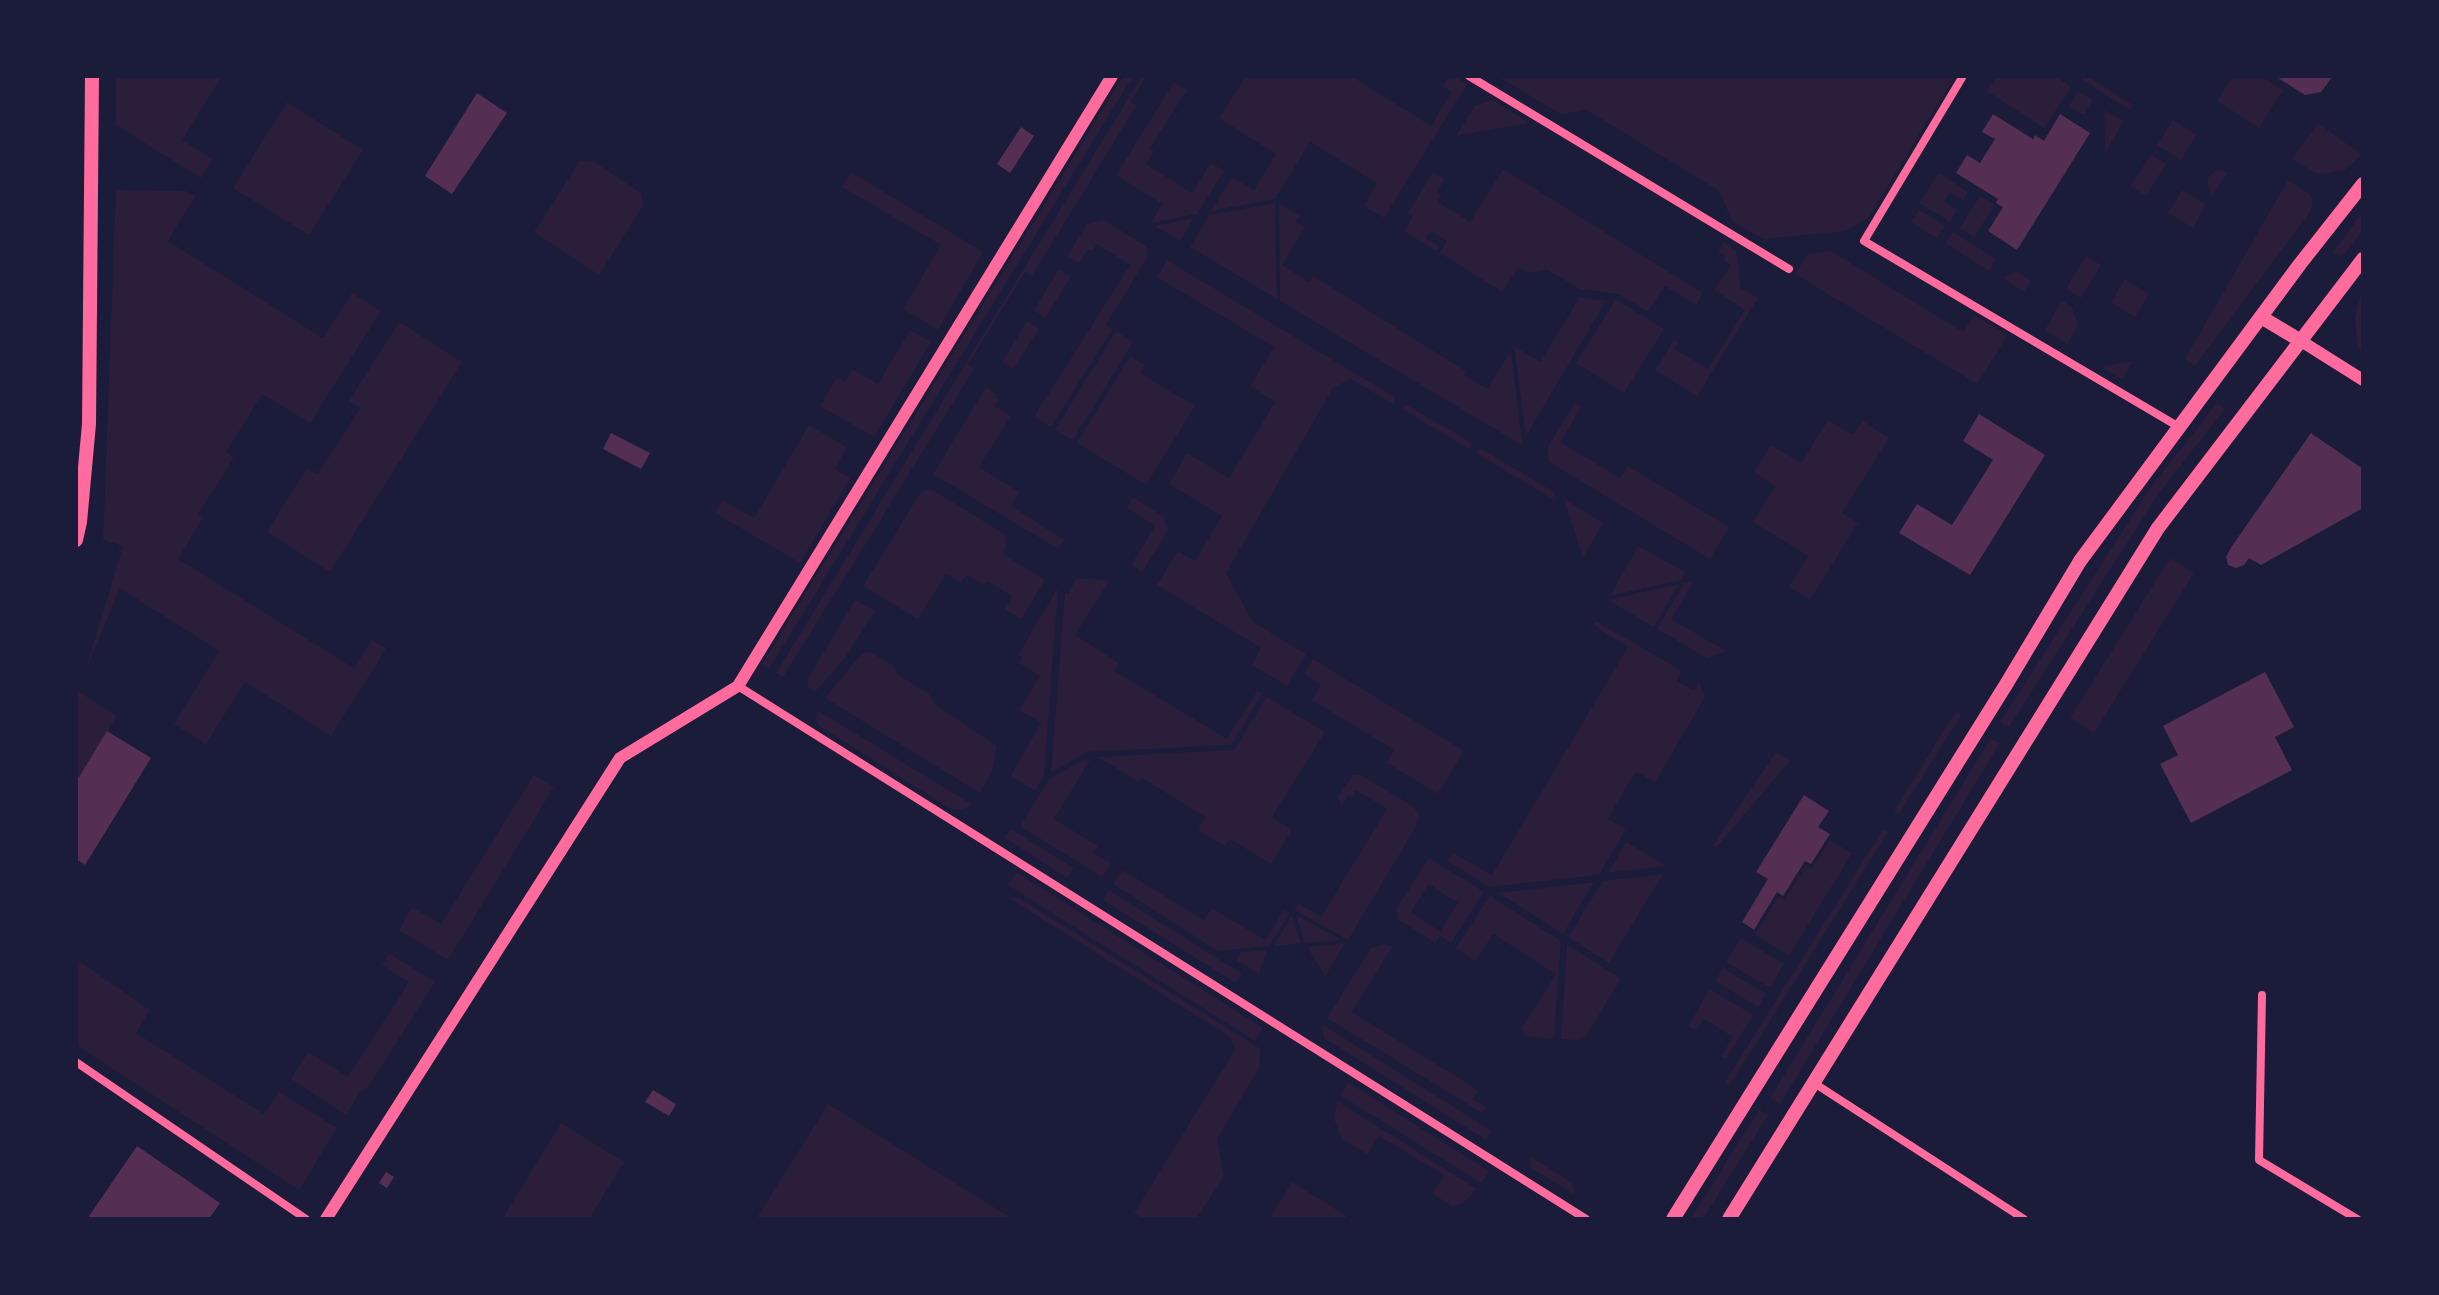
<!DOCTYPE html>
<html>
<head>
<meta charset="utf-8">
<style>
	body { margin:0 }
	#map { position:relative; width:2439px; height:1295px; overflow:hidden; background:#1b1b3a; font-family:"PT Sans",sans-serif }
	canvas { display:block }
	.frame { position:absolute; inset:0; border:78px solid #1b1b3a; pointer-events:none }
</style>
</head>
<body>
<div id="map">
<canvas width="2439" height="1295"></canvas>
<div class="frame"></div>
</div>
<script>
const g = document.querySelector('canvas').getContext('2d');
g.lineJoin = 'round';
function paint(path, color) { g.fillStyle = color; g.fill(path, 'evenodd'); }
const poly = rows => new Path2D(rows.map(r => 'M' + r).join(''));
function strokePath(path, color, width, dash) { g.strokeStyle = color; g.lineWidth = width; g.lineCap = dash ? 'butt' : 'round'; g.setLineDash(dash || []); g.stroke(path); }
paint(poly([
	[116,76,222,76,182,140,213,159,201,178,116,125],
	[1123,76,1133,76,769,669,762,664],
	[1142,76,1146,76,1130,102,1136,106,1032,276,1025,272,968,364,974,369,783,677,776,673],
	[1246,76,1351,76,1431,126,1452,92,1443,86,1449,76,1454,76,1467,84,1384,218,1364,206,1377,183,1310,142,1275,199,1211,211,1232,177,1254,190,1276,154,1219,118],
	[1497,76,1955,76,1868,218,1846,231,1764,239,1733,222,1719,191,1585,109,1562,115],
	[1997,76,2055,76,2071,87,2044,128,1987,91],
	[2076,76,2088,76,2133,105,2130,110],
	[2233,76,2260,76,2283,90,2259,128,2217,101],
	[1174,82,1187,90,1150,148,1154,151,1146,164,1192,193,1211,163,1224,171,1197,214,1151,223,1162,204,1116,175],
	[2078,91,2093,100,2084,115,2069,106],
	[1493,100,1530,123,1456,136,1475,106],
	[287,102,363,150,309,235,233,188],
	[2104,110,2124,121,2105,153],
	[2173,120,2196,135,2181,160,2157,145],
	[2318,123,2361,154,2354,162,2346,169,2325,174,2315,173,2292,159],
	[2151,154,2166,164,2146,196,2130,186],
	[580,161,593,161,641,193,643,206,599,275,534,232],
	[1503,169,1703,293,1696,305,1665,286,1648,312,1619,294,1579,289,1548,270,1529,273,1518,267,1502,292,1440,253,1447,241,1430,231,1426,238,1439,246,1436,251,1404,231,1413,216,1408,213,1433,172,1445,179,1437,192,1441,195,1438,202,1470,222],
	[2216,170,2227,172,2213,195,2209,191,2207,179],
	[851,172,983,252,938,330,903,309,941,245,842,187],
	[1939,173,1968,192,1963,200,1950,192,1944,201,1957,210,1950,222,1919,203],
	[2288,180,2310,194,2313,202,2310,212,2195,366,2185,359],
	[116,190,186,191,195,196,168,241,323,338,352,293,381,311,310,423,262,394,226,452,234,458,198,514,203,518,178,559,354,668,372,640,386,649,331,736,245,682,206,744,174,724,219,651,120,588,85,672,123,546,103,540],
	[2182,190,2206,204,2193,228,2168,213],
	[1980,196,1995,205,1974,237,1960,228],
	[1275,203,1277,299,1190,247,1209,215],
	[1279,203,1300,216,1296,222,1305,227,1282,265,1309,282,1313,276,1466,371,1464,375,1487,389,1511,351,1522,441,1520,444,1280,301],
	[1919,210,1945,226,1937,238,1911,222],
	[2363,212,2363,230,2344,255,2338,257,2334,252,2335,249],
	[1194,218,1180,241,1155,226],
	[1104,220,1146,246,1148,256,1106,325,1112,330,1051,427,1034,417,1130,265,1097,244,1092,251,1088,249,1079,263,1067,256,1087,224],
	[1953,232,1996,259,1989,271,1945,243],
	[1724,242,1736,250,1741,288,1758,298,1697,396,1655,370,1675,339,1679,342,1675,349,1708,369,1745,310,1714,290,1731,265,1723,260,1725,256,1718,251],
	[1831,251,1963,332,1974,315,2008,335,1977,384,1795,274,1808,254],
	[2086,256,2101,265,2081,298,2066,289],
	[1167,260,1396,398,1393,404,1351,379,1333,388,1226,573,1253,622,1306,654,1287,686,1252,665,1261,648,1157,585,1178,551,1195,561,1222,516,1169,484,1187,453,1229,478,1275,402,1250,386,1274,347,1157,277],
	[1059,269,1071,277,1045,318,1034,310],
	[2017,271,2031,281,2024,292,2003,278],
	[2125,279,2149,294,2135,317,2111,302],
	[2363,286,2363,353,2359,348,2356,334,2355,317],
	[1580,297,1606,301,1526,436,1514,346,1540,362],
	[1616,299,1664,329,1624,393,1576,363],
	[2062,300,2072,307,2078,326,2067,344,2045,330],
	[1027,321,1039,329,1013,369,1002,362],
	[399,322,462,362,330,572,267,532,307,468,318,474,360,408,349,401],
	[910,330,931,342,874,437,820,406,837,377,845,382,852,369,878,384],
	[1116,331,1133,342,1073,440,1055,430],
	[1130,356,1145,365,1140,373,1195,406,1146,485,1077,443],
	[2133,361,2122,380,2101,366],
	[986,387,997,394,996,397,999,399,995,406,1011,416,979,467,1019,492,1011,506,1064,540,1058,549,933,474],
	[1575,403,1581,407,1560,442,1620,478,1628,466,1729,527,1710,559,1549,462,1547,448],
	[2217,403,2225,409,2159,493,2009,727,2000,722,2151,487],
	[1405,404,1472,443,1469,449,1402,409],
	[1828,420,1853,435,1863,421,1889,438,1842,513,1858,523,1810,600,1789,587,1808,556,1753,522,1775,486,1754,472,1771,445,1801,463],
	[809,425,847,447,835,469,850,478,800,563,715,513,722,500,754,518],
	[1480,448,1554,492,1556,501,1476,453],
	[926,490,933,490,1004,534,1007,541,1003,554,1045,580,1021,619,1005,609,1012,596,987,581,984,585,966,575,961,583,946,574,918,619,863,586,921,492],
	[1133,497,1164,517,1168,531,1142,572,1131,565,1155,526,1127,508],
	[1564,499,1603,523,1583,558],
	[1638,546,1686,572,1681,580,1610,596],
	[2170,558,2194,573,2094,733,2070,718],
	[1077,578,1109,581,1075,635,1119,663,1115,671,1227,739,1257,691,1262,694,1231,745,1087,752,1051,772,1065,593,1068,594],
	[1694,581,1671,619,1726,651,1707,658,1657,629,1684,583],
	[1679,584,1654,627,1608,600],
	[1058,588,1044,776,1035,791,1011,776,1041,723,1019,710,1040,676,1019,663,1023,658,1018,655],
	[855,600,875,611,843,660,815,692,808,687,807,680],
	[1596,621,1682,671,1677,681,1694,690,1699,682,1705,697,1655,782,1636,772,1629,782,1608,819,1626,829,1599,875,1489,887,1448,861,1453,853,1492,875,1628,647,1593,625],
	[870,652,893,665,897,674,929,694,936,705,997,746,992,772,980,793,825,698,858,658,864,653],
	[1313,659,1464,751,1438,794,1387,763,1394,750,1312,700,1321,685,1304,674],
	[76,690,117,716,76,782],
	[1267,697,1325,732,1272,817,1292,830,1271,864,1230,839,1225,846,1198,830,1205,817,1142,778,1139,782,1098,757,1234,750],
	[817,710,973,805,964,809,951,809,819,726,816,719],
	[1956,711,1962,714,1899,814,1894,811],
	[1991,738,2000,743,1780,1104,1770,1098],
	[1776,752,1790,761,1716,848,1712,846],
	[1087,758,1090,760,1054,819,1098,846,1094,853,1111,863,1102,877,1020,826,1049,779],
	[534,775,554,787,448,960,399,930,412,907,441,924],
	[1353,775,1361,775,1414,807,1419,816,1417,825,1348,940,1294,910,1298,903,1321,917,1387,809,1356,790,1352,797,1348,795,1341,806,1338,796],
	[1011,829,1074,868,1067,878,1005,838],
	[1883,829,1888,832,1730,1085,1727,1084,1725,1082],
	[1830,840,1852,853,1789,956,1755,935,1778,897,1784,900,1806,866,1812,869],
	[1626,842,1667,866,1608,873],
	[1429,858,1484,892,1451,943,1440,936,1435,943,1398,919,1397,908],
	[1429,884,1458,903,1440,931,1411,912],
	[1122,870,1204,920,1212,908,1265,940,1284,910,1290,913,1269,946,1218,951,1113,884],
	[1016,872,1263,1028,1255,1041,1008,885],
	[1663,874,1609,963,1568,937,1603,881],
	[1594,882,1563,934,1499,893],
	[1109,890,1242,974,1237,981,1234,982,1103,900],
	[1490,896,1561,941,1554,1039,1525,1036,1522,1028,1556,974,1493,934,1475,961,1456,948],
	[1009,898,1019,898,1261,1049,1259,1068,1217,1139,1224,1176,1196,1219,1144,1219,1134,1213,1235,1050,1230,1037],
	[1292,915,1301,943,1274,946],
	[1296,915,1342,940,1305,943],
	[1741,938,1784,964,1770,988,1726,962],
	[1345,943,1325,976,1307,947],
	[1386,944,1392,947,1352,1012,1478,1090,1473,1099,1486,1107,1482,1113,1327,1018,1371,948],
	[1567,944,1621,979,1586,1036,1575,1040,1561,1039],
	[1267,950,1259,974,1236,960,1241,952],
	[389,953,435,982,368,1087,360,1092,346,1115,291,1079,308,1052,348,1077,409,982,382,965],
	[76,959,150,1010,136,1033,264,1114,279,1092,337,1128,299,1190,76,1045],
	[1723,968,1766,994,1758,1007,1715,981],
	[1710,989,1753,1015,1726,1059,1721,1056,1733,1037,1704,1019,1696,1030,1688,1026],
	[1323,1025,1492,1131,1486,1140,1324,1038],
	[1348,1082,1489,1171,1481,1183,1340,1095],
	[1337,1101,1477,1189,1462,1204,1452,1206,1433,1194,1444,1175,1379,1136,1367,1154,1342,1139,1334,1119],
	[828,1104,1013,1219,756,1219],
	[1759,1110,1768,1115,1703,1219,1694,1219,1692,1217],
	[561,1123,624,1162,589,1219,509,1219,504,1216],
	[1530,1156,1572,1183,1575,1195,1531,1168],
	[1292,1182,1351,1219,1269,1219]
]), '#2a1e3b');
paint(poly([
	[2275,76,2333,76,2321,92,2305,95],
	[477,93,507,113,452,194,425,176],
	[1993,114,2033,139,2035,135,2044,141,2060,114,2090,133,2017,250,1988,231,2003,207,1996,203,1998,199,1956,173,1967,155,1980,163,1995,139,1982,132],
	[1021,127,1034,136,1010,173,997,164],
	[1979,414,2045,455,1970,575,1899,533,1917,504,1952,525,1993,460,1963,441],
	[611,433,650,453,641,469,603,449],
	[2311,433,2363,469,2363,508,2261,565,2249,558,2244,565,2236,568,2228,565,2226,557,2232,546],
	[2265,672,2294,727,2275,737,2292,770,2191,823,2160,764,2178,755,2163,726],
	[107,731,151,758,85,865,76,859,76,782],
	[1804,795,1829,811,1818,827,1830,834,1811,864,1805,861,1783,896,1777,892,1754,930,1742,922,1768,879,1756,872],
	[653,1090,676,1104,669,1116,645,1102],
	[137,1146,220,1203,209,1219,87,1219],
	[386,1172,394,1177,387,1188,379,1183]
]), '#542f53');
strokePath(poly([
	[1469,76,1789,269],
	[1963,76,1864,241,2179,427],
	[738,686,1586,1219],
	[2262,995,2259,1160,2357,1219],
	[76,1062,306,1219],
	[1814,1083,2024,1219]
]), '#ff6b9d', 8);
strokePath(poly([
	[2301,341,2363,380],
	[326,1219,620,758,738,686,1112,76]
]), '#ff6b9d', 12);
strokePath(poly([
	[2261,317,2301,341],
	[76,540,80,522,89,424,92,76],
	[1673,1219,2007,683,2080,561,2300,264,2363,184],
	[1729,1219,2158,528,2363,259]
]), '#ff6b9d', 14);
</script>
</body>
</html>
